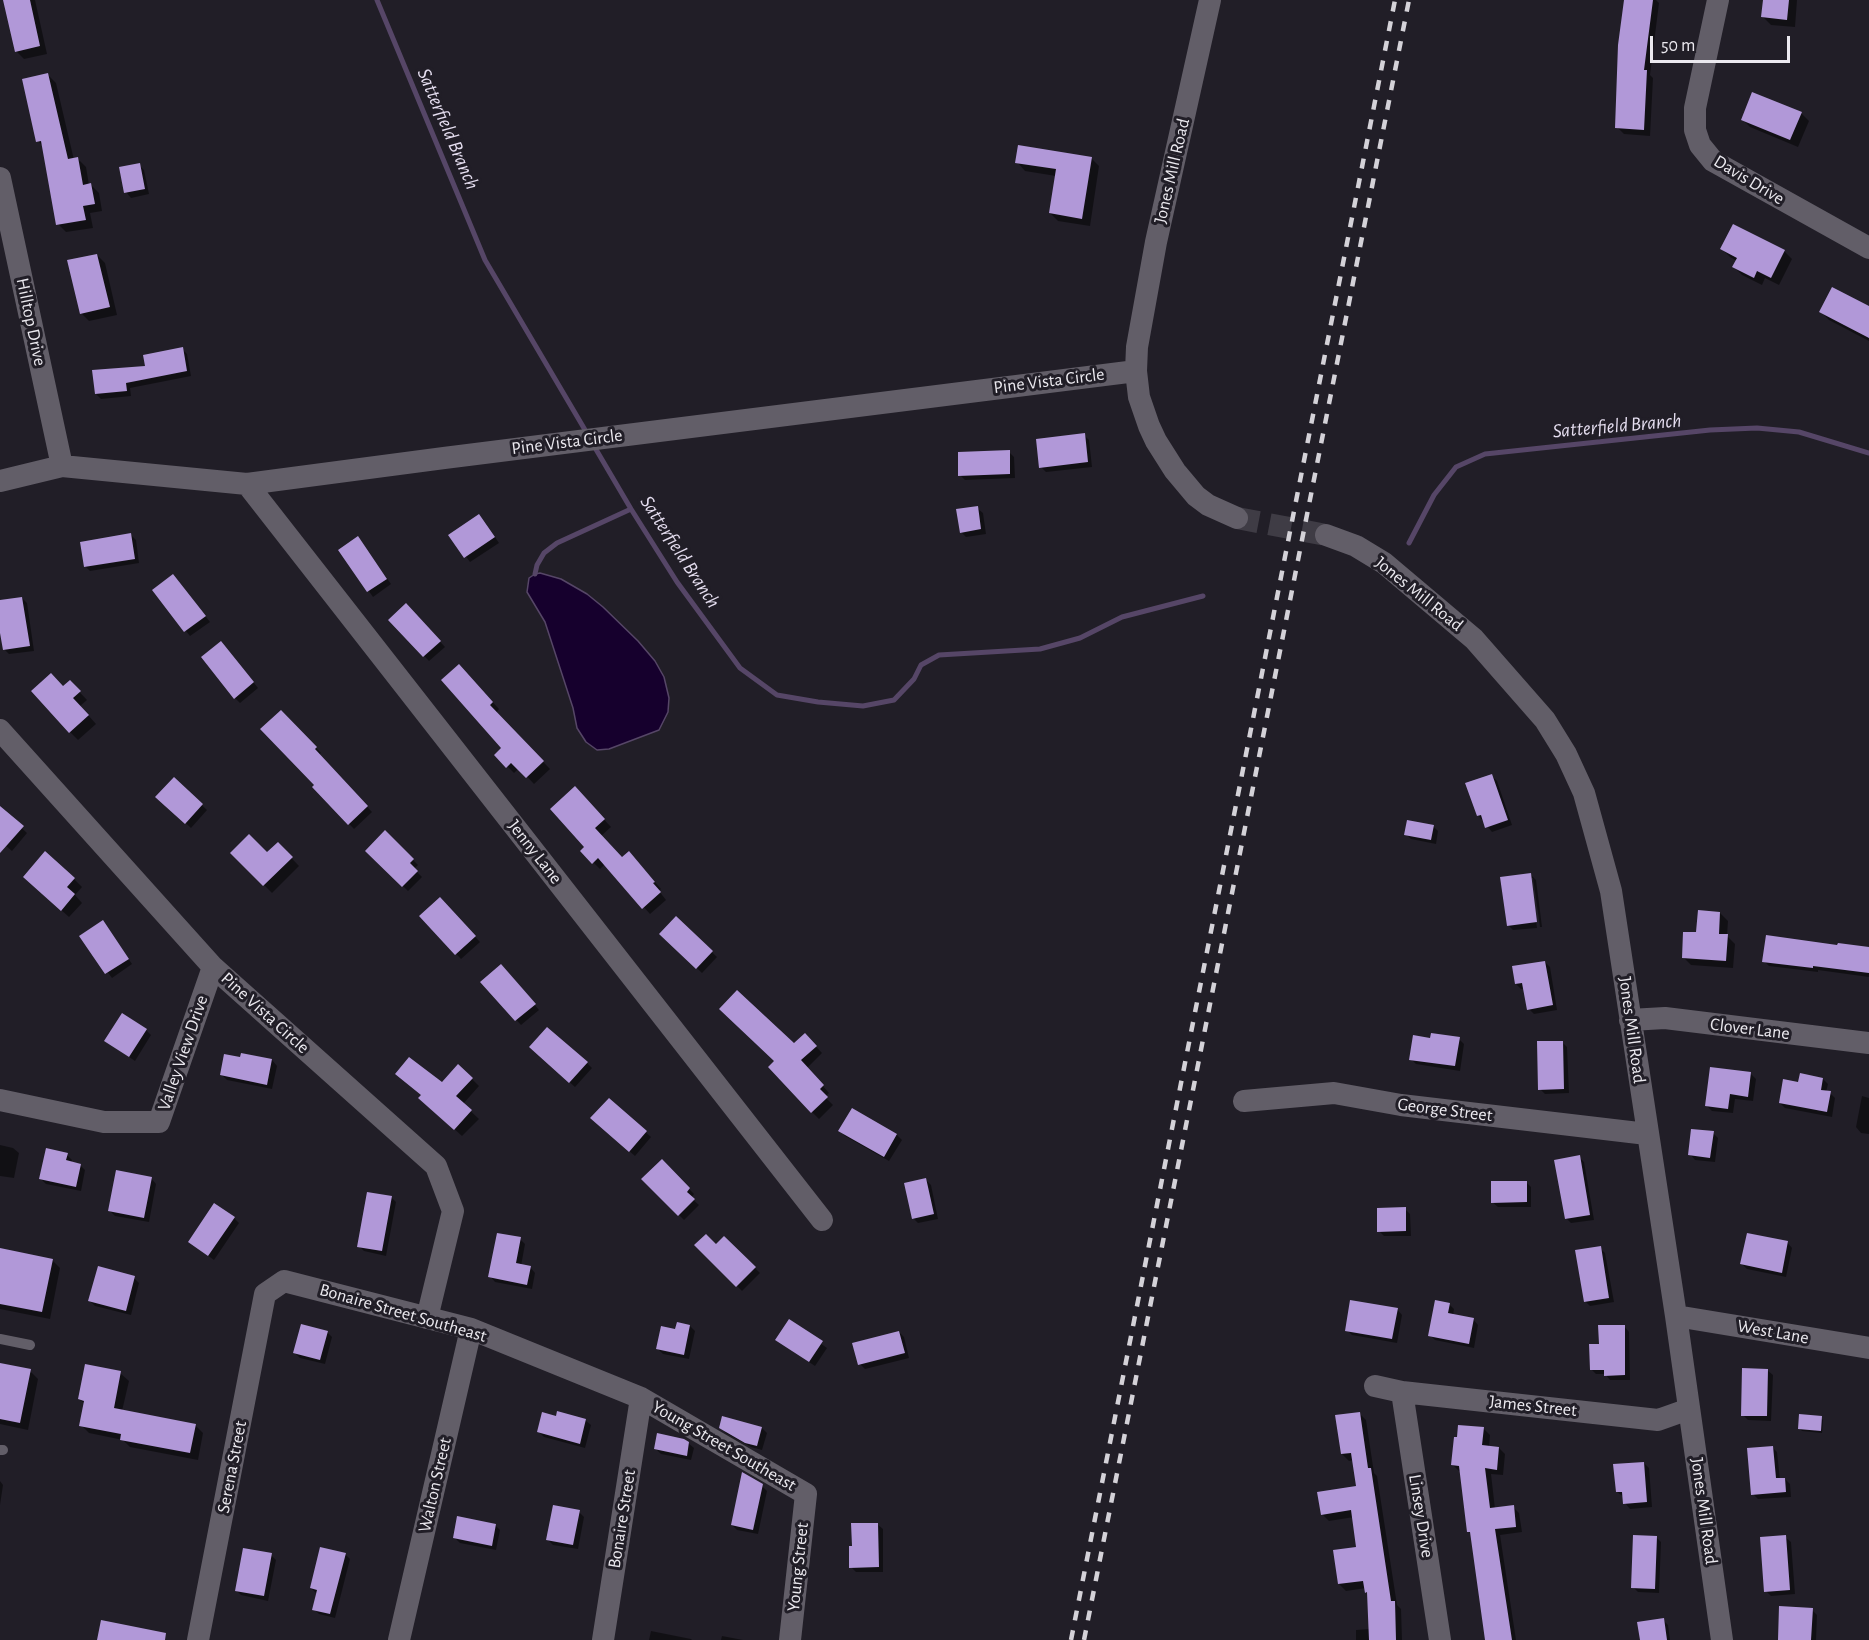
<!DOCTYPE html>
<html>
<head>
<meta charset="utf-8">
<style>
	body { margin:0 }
	#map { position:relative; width:1869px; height:1640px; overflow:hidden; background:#211e27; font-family:"Alegreya Sans",sans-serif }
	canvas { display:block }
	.scale { position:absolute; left:1650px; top:36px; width:140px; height:27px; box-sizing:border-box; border:3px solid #ebe9ef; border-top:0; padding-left:8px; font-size:18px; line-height:21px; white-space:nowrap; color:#ebe9ef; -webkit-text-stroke:4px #211e27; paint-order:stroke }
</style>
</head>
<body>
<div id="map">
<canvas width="1869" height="1640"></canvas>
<div class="scale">50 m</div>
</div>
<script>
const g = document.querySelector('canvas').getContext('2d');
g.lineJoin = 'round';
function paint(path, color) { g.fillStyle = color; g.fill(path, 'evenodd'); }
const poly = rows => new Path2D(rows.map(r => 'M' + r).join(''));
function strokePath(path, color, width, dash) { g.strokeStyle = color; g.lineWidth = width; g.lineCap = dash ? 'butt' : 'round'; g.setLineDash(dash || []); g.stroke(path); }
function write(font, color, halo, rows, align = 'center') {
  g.font = font + ' "Alegreya Sans",sans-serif'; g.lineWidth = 6; g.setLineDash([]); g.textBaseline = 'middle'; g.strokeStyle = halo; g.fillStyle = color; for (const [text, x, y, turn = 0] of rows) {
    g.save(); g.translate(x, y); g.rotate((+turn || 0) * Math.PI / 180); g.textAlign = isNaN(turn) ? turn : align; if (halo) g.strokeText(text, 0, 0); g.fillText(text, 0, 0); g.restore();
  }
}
const water = poly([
	[540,573,561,579,587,594,603,607,638,641,655,661,664,677,669,698,668,712,659,730,609,749,597,750,586,742,577,728,573,708,545,622,527,592,529,578,535,574,540,573]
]);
paint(water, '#16002d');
strokePath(water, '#564667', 1.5);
paint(poly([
	[5,0,35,0,47,54,24,59,16,51],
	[1626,0,1656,0,1659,3,1650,75,1653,78,1650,136,1624,134,1617,127],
	[1765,0,1797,0,1795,27,1771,25,1763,17],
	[48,75,56,83,74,160,78,159,86,167,89,185,91,185,99,193,102,211,90,213,93,228,66,232,58,224,44,147,38,141],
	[1801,113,1809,121,1798,147,1750,127,1742,119],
	[1091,158,1099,166,1090,226,1058,221,1050,213,1056,176,1025,171,1017,162],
	[139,165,144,170,149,194,131,198,126,192],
	[1722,249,1784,251,1792,259,1779,285,1765,278,1762,285,1742,275,1734,267,1737,261,1730,257],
	[97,255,105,263,117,315,89,321,81,313],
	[1869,308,1869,341,1829,320,1821,312],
	[182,349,187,354,191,376,130,388,131,396,101,399,96,394],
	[1084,435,1089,440,1092,467,1046,472,1041,467],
	[1009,452,1014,457,1015,478,965,480,960,475],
	[977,508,983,513,986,534,966,537,961,532],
	[484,521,499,543,470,562,450,535],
	[131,535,136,540,139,563,90,571,85,566],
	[358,538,391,584,373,597,340,550],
	[178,581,210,622,190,636,154,591],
	[22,598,27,603,34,651,9,654,4,649,0,623,0,601],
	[406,605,445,647,429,661,390,620],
	[226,648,258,688,240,703,235,698],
	[465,672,499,709,496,713,550,769,534,784,519,768,514,773,496,755,503,748],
	[70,682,87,700,80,706,96,724,78,740,70,732,64,688],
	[281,712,321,753,318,755,372,812,354,829,314,787,316,785],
	[1492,776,1497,781,1512,825,1492,832,1478,815],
	[174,779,207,810,191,828,158,797],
	[581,795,611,827,601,836,623,859,636,860,661,889,659,891,666,900,650,914,605,864,600,869,593,862,586,847],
	[0,808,27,833,12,851,0,841],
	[1433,826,1438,831,1436,844,1411,839,1406,834],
	[385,832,418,865,414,869,422,877,408,891,367,851],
	[278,844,299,866,272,893,232,853,267,854],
	[1531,875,1536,880,1542,927,1540,927,1533,878,1530,878,1537,928,1513,930,1508,925],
	[74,879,82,887,75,895,82,903,69,917,33,885],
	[439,899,480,942,461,959,421,916],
	[1720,913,1728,921,1727,936,1735,944,1733,968,1691,965,1683,957,1698,934],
	[676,918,717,957,702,973,661,934],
	[107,927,132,964,112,978,81,936],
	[1839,947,1869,949,1869,977,1818,970,1818,972,1769,966,1764,961],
	[1545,962,1550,967,1557,1010,1534,1014,1529,1009,1525,988,1521,989,1516,984],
	[506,971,539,1010,521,1025,482,982],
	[146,1030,151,1035,135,1061,106,1041],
	[805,1035,822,1053,807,1068,829,1093,825,1097,833,1105,819,1119,812,1112,794,1045],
	[1431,1039,1459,1039,1464,1044,1460,1071,1416,1064,1411,1059],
	[1562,1042,1567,1047,1569,1093,1545,1094,1540,1089],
	[536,1052,587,1063,592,1068,575,1087],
	[241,1059,272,1060,277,1066,272,1089,227,1080,222,1075],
	[1751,1074,1756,1079,1753,1101,1735,1099,1733,1113,1712,1111,1707,1106],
	[472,1079,479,1086,463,1104,479,1119,462,1136,428,1105,442,1084],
	[1823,1079,1828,1084,1826,1092,1830,1093,1835,1098,1832,1117,1785,1108,1780,1103,1799,1084],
	[1862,1096,1869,1098,1869,1134,1861,1133,1856,1127],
	[609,1100,651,1137,635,1156,597,1123],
	[852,1110,897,1135,902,1140,889,1161,845,1136,840,1131],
	[1713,1133,1718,1138,1715,1162,1695,1160,1690,1154],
	[0,1145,13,1148,19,1153,14,1178,0,1176],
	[67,1155,72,1160,71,1163,80,1165,85,1170,81,1191,46,1184,41,1179],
	[1579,1157,1584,1162,1594,1220,1571,1223,1566,1218],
	[662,1161,694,1194,691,1198,699,1205,684,1220,643,1179],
	[151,1178,156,1184,149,1222,115,1216,110,1211],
	[926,1180,931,1185,938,1219,918,1223,913,1218],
	[1526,1182,1531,1187,1531,1207,1498,1207,1492,1202],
	[391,1197,396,1202,386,1256,364,1251,359,1246],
	[1405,1209,1410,1214,1411,1236,1384,1236,1379,1231],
	[234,1218,239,1223,214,1260,189,1242],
	[724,1238,760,1273,742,1291,696,1245,716,1246],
	[520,1239,525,1244,521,1266,530,1267,535,1273,532,1289,495,1282,490,1276],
	[1787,1242,1792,1248,1786,1277,1747,1269,1742,1264],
	[1600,1248,1605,1253,1614,1302,1590,1306,1585,1301],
	[0,1250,52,1260,60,1268,50,1319,0,1309],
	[134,1278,139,1283,131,1315,95,1306,90,1301],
	[1449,1304,1454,1309,1453,1315,1473,1319,1478,1325,1474,1348,1435,1340,1430,1335],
	[1397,1309,1402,1315,1397,1343,1352,1335,1347,1330],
	[789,1321,827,1348,815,1366,782,1344],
	[690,1326,695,1331,689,1359,663,1354,658,1349,676,1331],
	[1624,1326,1629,1332,1630,1380,1610,1380,1605,1374,1596,1374,1591,1369,1600,1345],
	[327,1332,332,1337,325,1364,300,1358,295,1353],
	[899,1332,904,1337,909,1358,865,1369,860,1364],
	[0,1365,30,1371,38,1379,28,1430,0,1424],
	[1767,1370,1773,1375,1771,1421,1748,1420,1743,1415],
	[120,1373,129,1381,122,1411,195,1425,203,1433,198,1460,130,1447,123,1440,89,1433,81,1425,85,1404,79,1399],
	[1359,1413,1366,1420,1374,1473,1377,1476,1397,1605,1401,1609,1402,1640,1356,1640,1356,1630,1370,1629,1369,1594,1366,1588,1346,1591,1339,1584,1358,1548,1354,1517,1329,1521,1322,1514,1357,1487,1354,1460,1349,1461,1342,1454],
	[1821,1418,1823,1420,1822,1433,1802,1431,1800,1429],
	[585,1420,591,1425,585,1448,544,1437,539,1432],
	[721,1427,762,1428,767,1433,762,1450,751,1447,726,1433],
	[1484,1429,1490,1435,1489,1447,1499,1448,1505,1454,1503,1475,1491,1474,1495,1509,1513,1507,1519,1513,1522,1532,1500,1535,1516,1640,1487,1640,1472,1535,1469,1532,1461,1471,1459,1471,1452,1464],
	[688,1443,694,1448,691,1460,661,1454,656,1449],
	[1772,1447,1777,1452,1780,1480,1785,1479,1790,1484,1791,1497,1758,1499,1753,1494],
	[1644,1463,1649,1468,1652,1507,1630,1509,1625,1503,1624,1497,1617,1492],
	[0,1481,3,1485,0,1505],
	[762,1486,767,1491,758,1534,737,1530,732,1525],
	[579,1512,584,1517,578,1549,553,1545,548,1540],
	[877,1524,883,1529,883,1572,856,1572,851,1567],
	[495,1525,500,1530,496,1550,460,1543,455,1538],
	[1656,1537,1661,1542,1659,1593,1638,1592,1633,1587],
	[1785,1537,1791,1542,1795,1594,1771,1596,1766,1591],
	[345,1554,350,1559,335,1618,319,1614,314,1609,316,1593,311,1588],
	[271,1555,276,1560,268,1601,241,1595,236,1590],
	[1812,1610,1817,1615,1816,1640,1779,1640],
	[1663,1620,1668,1625,1670,1640,1641,1640],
	[651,1631,691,1639,692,1640,649,1640],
	[722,1636,743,1640,721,1640]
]), '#0007');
strokePath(poly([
	[377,0,485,260,588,435],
	[594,446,631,509,677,582,740,668,777,695,818,702,863,706,894,700,914,679,921,665,939,655,1040,649,1080,638,1122,617,1203,596],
	[1409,543,1434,495,1456,467,1485,454,1710,430,1757,428,1799,432,1869,453],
	[535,574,537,565,544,553,557,543,631,509]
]), '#564667', 5);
paint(poly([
	[3,0,30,0,40,46,15,52],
	[1624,0,1653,0,1644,70,1647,70,1644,130,1615,128,1618,45],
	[1763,0,1789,0,1787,20,1761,17],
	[48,73,68,159,78,157,83,185,91,183,95,204,83,206,86,220,56,225,41,141,36,142,22,79],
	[1752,92,1802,112,1790,140,1741,120],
	[1018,145,1092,157,1082,219,1049,213,1056,169,1015,163],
	[140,163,145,189,124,193,119,167],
	[1733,224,1785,250,1771,278,1757,271,1754,278,1732,267,1737,258,1720,249],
	[97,254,110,307,80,314,67,260],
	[1832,287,1869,306,1869,338,1819,312],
	[183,347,187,371,126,383,127,391,95,394,92,370,145,366,143,355],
	[1085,433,1088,462,1039,468,1036,439],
	[1010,450,1010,474,958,476,958,452],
	[978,506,981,529,960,533,956,509],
	[479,514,495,537,464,558,448,535],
	[131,533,135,559,84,567,80,542],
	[358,536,387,579,367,592,338,550],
	[173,574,206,616,184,632,152,590],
	[22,597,30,646,3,650,0,633,0,600],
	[406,603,441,641,423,657,388,620],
	[221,641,254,682,234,699,201,657],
	[459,664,493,702,490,705,544,761,526,778,511,763,506,768,494,755,501,748,441,680],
	[51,673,63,686,70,680,81,691,73,698,89,715,69,733,31,691],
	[281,710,317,747,315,749,368,806,348,825,312,787,314,785,260,729],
	[1492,774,1508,820,1485,828,1481,815,1477,816,1465,783],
	[174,777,203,804,185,824,155,797],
	[575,786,605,819,595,828,622,857,629,851,655,882,653,883,661,892,642,909,598,858,592,864,580,851,584,847,550,809],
	[0,806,24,826,0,853],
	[1407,820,1434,825,1431,840,1404,835],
	[385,830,414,859,410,863,418,871,402,887,365,851],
	[249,834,267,852,278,842,293,857,263,886,230,853],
	[45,851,75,878,67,887,75,894,61,911,23,877],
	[1531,873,1537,922,1507,926,1500,877],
	[440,897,476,936,455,955,419,916],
	[1698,910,1720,912,1719,934,1728,934,1726,961,1682,958,1683,932,1696,932],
	[676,916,713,951,696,969,659,934],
	[103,920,129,959,105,974,79,936],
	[1766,935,1837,945,1838,943,1869,947,1869,973,1813,966,1813,968,1762,962],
	[1545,961,1553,1005,1527,1010,1522,983,1515,984,1512,966],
	[501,964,536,1004,515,1021,480,982],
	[737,990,794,1043,805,1033,817,1046,801,1060,824,1085,820,1089,828,1097,811,1113,768,1067,774,1061,719,1009],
	[122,1013,147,1029,129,1057,104,1041],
	[547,1027,588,1062,569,1083,529,1047],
	[1431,1033,1460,1037,1455,1066,1409,1060,1413,1035,1430,1038],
	[1537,1041,1563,1041,1564,1089,1538,1090],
	[241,1053,272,1059,267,1085,220,1075,224,1054,240,1057],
	[409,1057,442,1082,458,1064,473,1078,456,1096,472,1110,454,1130,418,1098,421,1095,395,1074],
	[1710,1067,1751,1072,1748,1097,1730,1094,1728,1109,1705,1106],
	[1800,1073,1823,1078,1821,1090,1831,1091,1827,1112,1779,1103,1783,1079,1798,1082],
	[609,1098,647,1131,629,1152,590,1118],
	[852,1108,897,1134,884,1157,838,1131],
	[1691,1129,1714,1131,1710,1158,1688,1155],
	[46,1148,68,1153,66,1160,81,1164,76,1187,39,1179],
	[1580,1155,1590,1215,1565,1219,1554,1160],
	[662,1159,690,1188,687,1192,695,1199,678,1216,641,1179],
	[116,1170,152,1177,144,1218,108,1211],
	[926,1178,934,1214,912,1219,904,1183],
	[1491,1181,1527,1181,1527,1202,1491,1203],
	[367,1192,392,1196,382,1251,357,1247],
	[214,1203,235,1217,208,1256,188,1242],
	[1406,1207,1406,1231,1377,1232,1377,1208],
	[497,1233,521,1237,516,1263,531,1266,527,1285,488,1277],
	[1747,1233,1788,1241,1782,1273,1740,1264],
	[706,1234,716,1244,724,1236,756,1267,736,1287,694,1245],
	[1601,1246,1609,1298,1584,1302,1575,1250],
	[0,1248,53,1259,42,1312,0,1304],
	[98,1266,135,1276,126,1311,88,1301],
	[1350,1300,1398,1308,1392,1339,1345,1331],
	[1435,1300,1450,1303,1448,1313,1474,1318,1469,1344,1428,1336],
	[789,1319,823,1341,809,1362,775,1340],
	[677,1322,690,1325,684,1355,656,1349,661,1326,675,1329],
	[301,1324,328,1331,320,1360,293,1353],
	[1598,1325,1625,1325,1625,1375,1604,1376,1604,1370,1590,1370,1589,1344,1599,1344],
	[899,1331,905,1353,858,1365,852,1343],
	[0,1363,31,1369,20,1423,0,1419],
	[85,1364,121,1371,114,1408,196,1424,190,1453,120,1440,121,1434,79,1426,84,1401,78,1399],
	[1742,1368,1768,1369,1767,1416,1741,1416],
	[557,1411,586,1419,580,1444,537,1432,542,1412,556,1416],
	[1360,1412,1368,1468,1371,1468,1391,1601,1395,1601,1396,1640,1369,1640,1367,1592,1365,1593,1363,1581,1338,1584,1333,1550,1356,1547,1351,1510,1321,1515,1317,1492,1356,1486,1351,1453,1341,1454,1335,1415],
	[1799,1414,1822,1416,1821,1431,1798,1429],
	[722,1416,762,1427,757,1446,745,1443,719,1428],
	[1458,1425,1484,1427,1482,1445,1499,1447,1497,1470,1485,1468,1490,1508,1514,1505,1516,1527,1495,1529,1512,1640,1485,1640,1470,1532,1467,1532,1459,1466,1451,1465,1454,1437,1457,1437],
	[657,1433,684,1439,689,1442,687,1456,654,1449],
	[1773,1446,1776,1478,1785,1478,1786,1492,1751,1495,1747,1448],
	[1644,1462,1647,1502,1623,1504,1622,1492,1616,1492,1613,1464],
	[742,1472,763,1484,753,1530,731,1525],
	[553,1505,580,1510,573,1545,546,1540],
	[457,1516,496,1524,492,1546,453,1538],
	[851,1523,878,1523,879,1567,849,1568,849,1546,852,1546],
	[1633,1535,1657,1536,1655,1589,1631,1588],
	[1786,1535,1790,1590,1764,1592,1760,1537],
	[320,1547,346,1553,330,1614,312,1610,317,1590,310,1588],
	[243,1548,272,1553,264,1596,235,1591],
	[1779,1606,1813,1608,1811,1640,1778,1640],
	[1664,1618,1667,1640,1640,1640,1637,1622],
	[101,1620,166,1633,165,1640,97,1640]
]), '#b198d8');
strokePath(poly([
	[1237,518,1326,535]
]), '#3f3c45', 22, [22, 11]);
strokePath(poly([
	[0,1339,30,1345],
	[0,1450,3,1450]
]), '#625e68', 10);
strokePath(poly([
	[1210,0,1156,242,1137,347,1136,371,1139,397,1149,426,1156,441,1175,471,1196,496,1208,505,1237,518],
	[1718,0,1695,108,1695,130,1700,145,1713,161,1869,248],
	[0,178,62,466],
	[0,481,62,466,247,484,444,458,1136,371],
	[247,484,822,1220],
	[1326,535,1356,546,1384,563,1474,639,1545,720,1566,754,1584,793,1611,891,1676,1316,1722,1640],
	[0,730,213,967,436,1166,453,1211,427,1318],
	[1630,1020,1665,1018,1869,1043],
	[0,1100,104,1122,159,1122,213,967],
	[1244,1101,1334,1093,1401,1105,1647,1134],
	[1676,1316,1869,1348],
	[1375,1386,1402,1392,1658,1420,1689,1409],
	[1402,1392,1440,1640],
	[198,1640,265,1294,284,1281,471,1329,641,1398,806,1494,790,1640],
	[399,1640,471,1329],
	[603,1640,641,1398]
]), '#625e68', 22);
strokePath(poly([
	[1071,1640,1395,0],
	[1084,1640,1409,0]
]), '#d4d2d8', 4.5, [10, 10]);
write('18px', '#ebe9ef', '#211e27', [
	["Jones Mill Road",1172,171,-77],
	["Davis Drive",1749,180,31],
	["Hilltop Drive",31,322,78],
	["Pine Vista Circle",1049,381,-7],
	["Pine Vista Circle",567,442,-7],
	["Jones Mill Road",1419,594,39],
	["Jenny Lane",535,852,52],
	["Pine Vista Circle",265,1013,42],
	["Clover Lane",1750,1029,7],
	["Jones Mill Road",1632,1030,82],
	["Valley View Drive",183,1053,-71],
	["George Street",1445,1110,7],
	["Bonaire Street Southeast",403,1313,16],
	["West Lane",1773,1332,10],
	["James Street",1533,1406,6],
	["Young Street Southeast",724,1446,30],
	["Serena Street",232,1467,-79],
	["Walton Street",435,1485,-77],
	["Jones Mill Road",1704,1511,82],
	["Linsey Drive",1421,1516,81],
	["Bonaire Street",622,1519,-81],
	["Young Street",798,1567,-84]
]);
write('italic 20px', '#e6dff1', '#211e27', [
	["Satterfield Branch",448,129,67],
	["Satterfield Branch",1617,426,-5],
	["Satterfield Branch",680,552,57]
]);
</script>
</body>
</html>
